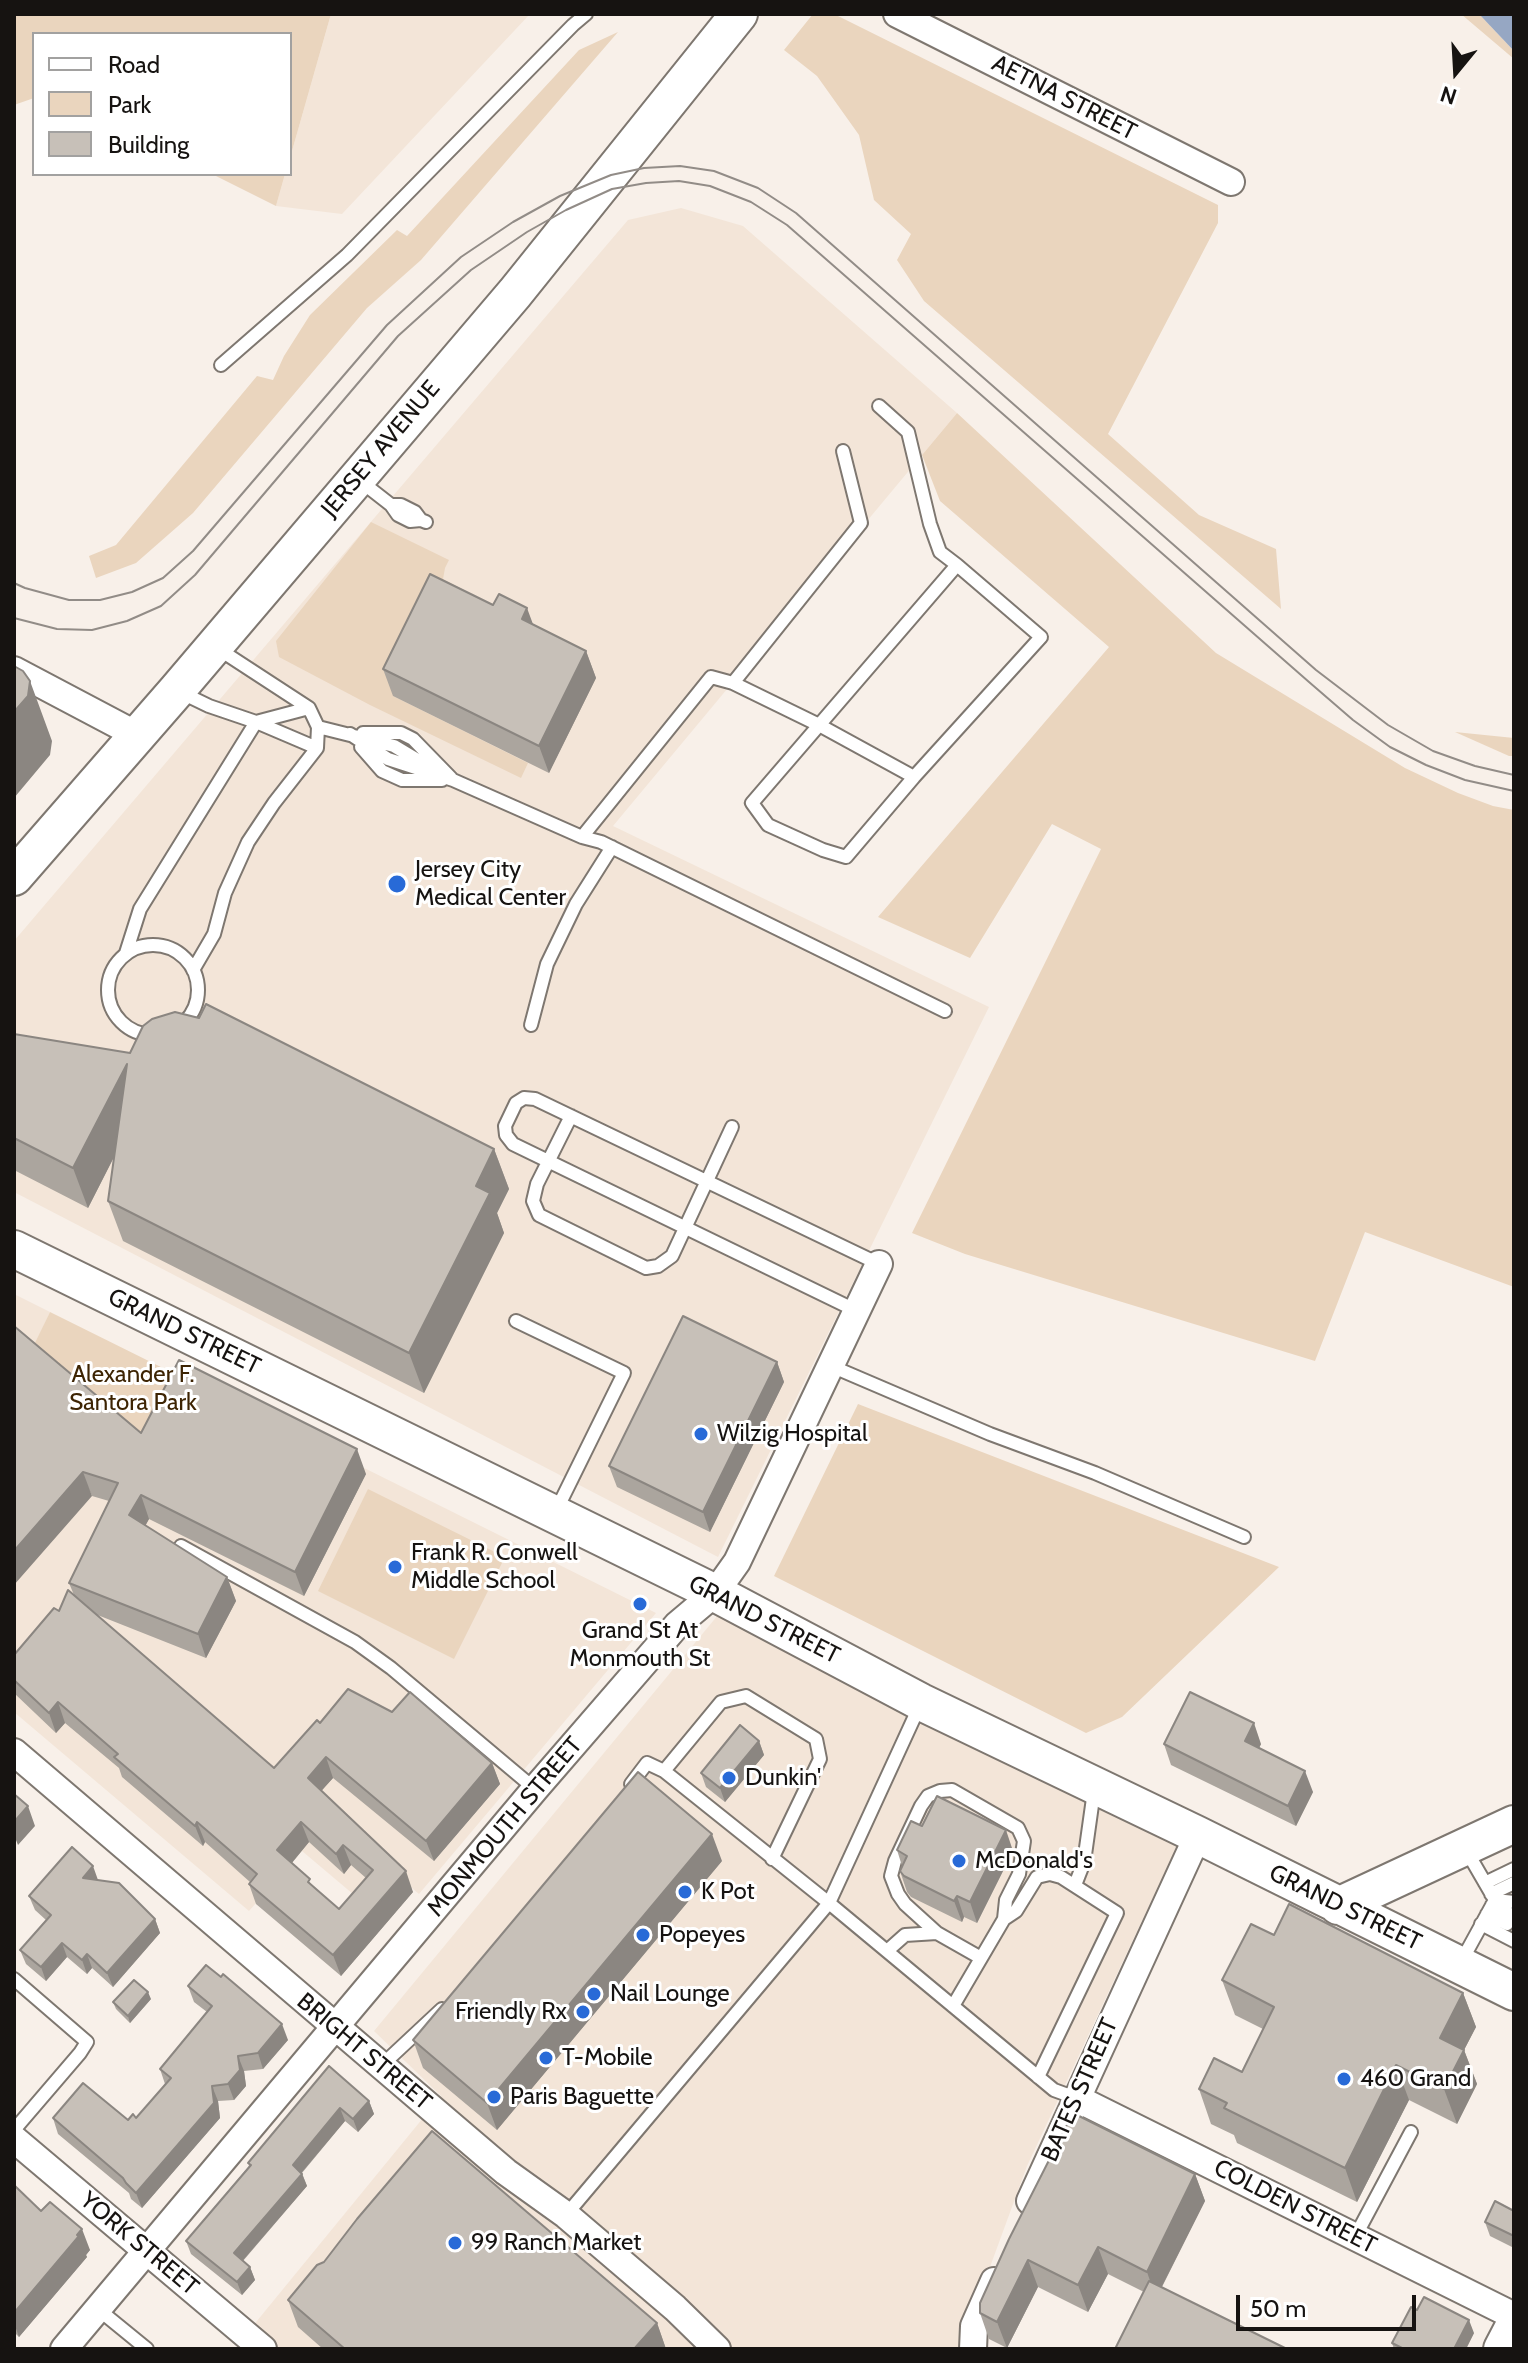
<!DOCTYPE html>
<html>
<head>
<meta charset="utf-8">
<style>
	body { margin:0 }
	#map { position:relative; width:1528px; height:2363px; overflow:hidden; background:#f8f0e9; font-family:Cabin,sans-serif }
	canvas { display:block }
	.frame { position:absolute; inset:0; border:16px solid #161311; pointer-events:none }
	.legend { position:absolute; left:32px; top:32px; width:260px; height:144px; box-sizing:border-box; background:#fff; border:2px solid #a2a1a0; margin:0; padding:10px 14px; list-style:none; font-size:24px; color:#161311 }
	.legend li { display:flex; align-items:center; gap:16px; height:40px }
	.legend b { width:40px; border:2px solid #a2a1a0 }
	.north { position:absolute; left:1416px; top:32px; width:80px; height:80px; -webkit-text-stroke:6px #fff; paint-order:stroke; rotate:198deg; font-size:22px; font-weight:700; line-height:32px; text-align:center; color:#161311 }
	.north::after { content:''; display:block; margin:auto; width:28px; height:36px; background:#161311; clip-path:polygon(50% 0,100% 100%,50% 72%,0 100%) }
	.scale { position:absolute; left:1236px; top:2295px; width:180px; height:36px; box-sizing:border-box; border:4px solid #161311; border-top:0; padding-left:10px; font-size:24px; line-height:28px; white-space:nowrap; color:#161311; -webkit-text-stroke:6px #fff; paint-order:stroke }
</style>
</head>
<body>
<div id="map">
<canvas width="1528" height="2363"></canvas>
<div class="frame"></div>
<ul class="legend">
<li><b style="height:10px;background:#fff"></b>Road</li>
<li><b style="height:22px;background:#ead5be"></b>Park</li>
<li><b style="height:22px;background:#c7c0b8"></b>Building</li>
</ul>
<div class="north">N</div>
<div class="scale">50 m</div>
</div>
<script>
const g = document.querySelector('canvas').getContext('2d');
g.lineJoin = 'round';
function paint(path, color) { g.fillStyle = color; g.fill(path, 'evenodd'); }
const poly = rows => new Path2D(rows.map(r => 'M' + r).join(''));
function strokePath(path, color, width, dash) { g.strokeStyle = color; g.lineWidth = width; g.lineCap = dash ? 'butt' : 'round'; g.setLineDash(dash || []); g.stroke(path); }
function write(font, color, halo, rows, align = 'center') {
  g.font = font + ' Cabin,sans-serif'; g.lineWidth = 6; g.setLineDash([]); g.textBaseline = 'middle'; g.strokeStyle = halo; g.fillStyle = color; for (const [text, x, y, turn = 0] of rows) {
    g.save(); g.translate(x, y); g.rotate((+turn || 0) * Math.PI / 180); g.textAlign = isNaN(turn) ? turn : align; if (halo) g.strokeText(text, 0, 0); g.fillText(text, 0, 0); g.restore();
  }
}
paint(poly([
	[331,14,530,14,342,214,276,206,285,174,290,174,290,158],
	[681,208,743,226,957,413,613,826,989,1007,718,1557,14,1192,14,941,628,220],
	[14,1294,50,1312,34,1348,177,1375,656,1613,419,1894,394,1873,366,1905,302,1851,249,1911,14,1712],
	[718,1615,1178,1844,1027,2166,968,2327,968,2349,279,2349,252,2327,441,2096,374,2031]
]), '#f3e5d8');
paint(poly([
	[14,14,331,14,290,158,290,34,34,34,34,98,14,105],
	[813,14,834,14,1218,205,1218,223,1108,434,1199,515,1276,549,1281,609,924,301,897,260,911,234,874,200,859,135,817,76,784,50],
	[1461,14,1479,14,1514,51,1514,59],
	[618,32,421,260,367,308,193,513,136,563,96,578,89,556,116,545,257,376,273,380,284,356,310,315,397,230,407,236,579,50],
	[212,174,285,174,276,206],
	[957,413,1216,653,1405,768,1458,793,1493,806,1514,810,1514,1287,1365,1232,1315,1361,965,1254,912,1233,1101,849,1052,824,970,958,878,917,1109,647,940,501,922,455],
	[371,522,449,560,445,568,443,579,511,615,393,696,528,763,521,778,370,705,279,657,276,641],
	[1455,732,1514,738,1514,756,1509,756],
	[50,1312,177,1375,147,1442,33,1347],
	[858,1404,1279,1567,1122,1717,1086,1733,774,1576],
	[368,1489,505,1557,454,1659,318,1591]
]), '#ead5be');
paint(poly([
	[1479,14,1514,14,1514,51]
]), '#96a7c3');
const lane = poly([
	[221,365,347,255,573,25,586,14],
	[879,406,908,432,930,524,940,552,957,565,1041,637,914,777,846,857,823,850,768,825,752,803,957,565],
	[359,480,391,505,398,515,410,521,421,520],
	[391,505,401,505,415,512,421,520,426,522],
	[733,683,861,523,843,451],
	[180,692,209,706,256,722,317,748],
	[318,727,394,746,429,767],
	[363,733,401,733,413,739,451,778],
	[350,734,388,759,453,780,582,837,601,842,945,1011],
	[361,747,382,771,402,780,442,780],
	[582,837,711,677,733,683,819,725,914,777],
	'108 990a45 45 0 1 1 90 0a45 45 0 1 1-90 0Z',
	[126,953,140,909,256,722,309,708],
	[193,970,214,934,225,893,248,842,274,803,317,748,318,727,309,708,217,648],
	[531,1025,547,964,576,904,612,847],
	[571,1116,537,1184,533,1201,539,1215,646,1268,658,1266,672,1256,732,1127],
	[857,1311,513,1144,506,1135,505,1126,516,1103,524,1098,535,1099,879,1264],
	[516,1321,624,1373,555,1513],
	[831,1366,990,1434,1095,1473,1244,1537],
	[181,1546,355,1642,391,1668,535,1789],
	[664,1771,721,1702,746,1696,816,1739,820,1759,772,1859],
	[631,1784,647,1763,664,1771,829,1903,920,1705],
	[1466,1850,1495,1900],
	[1485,1883,1514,1869],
	[1075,1885,1084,1862,1094,1791],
	[1491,1894,1514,1883],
	[1495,1900,1514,1902],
	[1492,1905,1512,1915],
	[1487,1914,1507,1924],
	[1004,1919,1016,1911,1037,1877,1050,1874,1061,1877,1117,1913,1038,2077],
	[1481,1924,1514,1941],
	[887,1951,905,1935,937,1933],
	[1461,1962,1495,1900],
	[14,1979,87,2042,80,2053,14,2130],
	[953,2006,1004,1919,1006,1900,1019,1874,1024,1841,1018,1828,952,1790,940,1791,928,1796,921,1806,895,1861,891,1876,898,1894,905,1904,937,1933,981,1958],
	[381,2066,442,2009],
	[566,2215,829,1903,1054,2090,1076,2098],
	[1355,2237,1411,2132],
	[98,2309,147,2349]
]);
const street = poly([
	[897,14,1231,182],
	[14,670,137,735],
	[14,1752,506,2172,566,2215,675,2308,717,2349],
	[1076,2098,1514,2316],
	[14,2139,263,2349],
	[1030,2201,1198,1835],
	[64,2349,535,1789,677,1625,715,1593,737,1562,879,1264],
	[973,2349,974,2326,994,2281]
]);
const secondary = poly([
	[14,877,177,690,515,293,739,14],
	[14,1249,715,1593,921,1702,1198,1835,1514,1992],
	[1338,1906,1514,1824],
	[1502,2349,1514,2326]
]);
strokePath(lane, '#7e7770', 16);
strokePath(street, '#7e7770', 30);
strokePath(secondary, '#7e7770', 40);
strokePath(lane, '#fff', 12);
strokePath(street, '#fff', 26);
strokePath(secondary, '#fff', 36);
strokePath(poly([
	[14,583,25,588,69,600,100,600,132,592,163,578,193,551,387,325,461,257,513,222,560,196,611,175,644,168,680,166,714,171,758,188,796,213,1316,670,1388,725,1433,751,1475,766,1514,775],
	[14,618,57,629,92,630,127,621,161,606,195,575,398,336,471,270,527,232,566,210,612,189,646,183,679,181,710,186,751,202,787,225,1309,682,1353,720,1390,747,1426,765,1465,780,1514,791]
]), '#928c87', 2);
paint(poly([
	[534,625,586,651,596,678,549,773,393,696,383,669],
	[14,1034,494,1149,509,1189,497,1213,504,1233,424,1393,123,1241,108,1201,114,1157,88,1208,14,1170],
	[14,1326,141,1433,366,1474,304,1596,149,1519,145,1526,227,1577,236,1601,206,1658,95,1614,274,1768,320,1723,492,1763,500,1784,434,1861,333,1778,321,1791,413,1892,341,1976,256,1904,249,1884,250,1882,205,1842,203,1846,122,1777,119,1768,65,1723,56,1733,14,1693,14,1655,74,1595,69,1583,109,1501,92,1496],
	[309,1842,344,1874,351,1865,366,1878,339,1909,313,1886,292,1863],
	[777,1362,784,1382,710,1532,617,1487,609,1466],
	[759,1741,764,1755,725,1802,706,1787,701,1773],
	[1164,1744,1261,1744,1259,1748,1313,1792,1296,1826,1171,1765],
	[922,1826,1013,1851,977,1923,964,1917,962,1922,911,1897,907,1892,900,1871,902,1866,897,1850],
	[722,1861,497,2130,423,2068,413,2040],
	[98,1880,155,1919,160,1933,113,1987,92,1968,87,1974,67,1957,46,1981,26,1964,20,1950,46,1920,35,1910,29,1896],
	[1274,1935,1463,1993,1476,2027,1464,2050,1477,2084,1457,2124,1409,2100,1357,2202,1237,2143,1234,2135,1211,2124,1199,2089,1242,2072,1263,2029,1235,2015,1222,1980],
	[188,1986,288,2040,263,2069,244,2071,246,2086,234,2100,218,2101,220,2118,142,2208,131,2199,129,2193,58,2134,53,2118,128,2120,136,2118,165,2084,160,2069,207,2012,194,2002],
	[151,1999,130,2023,116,2009,113,2002],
	[329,2066,369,2101,374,2114,358,2132,345,2121,302,2173,307,2186,243,2261,250,2267,255,2280,242,2295,191,2254,186,2241,249,2166,248,2163],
	[1195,2174,1205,2201,1162,2287,1144,2292,1108,2274,1088,2312,1038,2287,1007,2348,989,2339,980,2313,1009,2239],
	[14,2185,41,2211,90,2250,86,2255,87,2257,19,2337,14,2332],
	[1514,2211,1514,2248,1490,2236,1485,2222],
	[288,2300,657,2323,666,2349,323,2349,298,2327],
	[1474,2333,1466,2349,1394,2349,1392,2343]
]), '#aba59e');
paint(poly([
	[527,608,537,635,522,619],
	[586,651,596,678,549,773,539,746],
	[30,681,52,741,50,755,14,798,14,712],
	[127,1064,141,1104,88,1208,73,1168],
	[494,1149,509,1189,497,1213,504,1233,424,1393,409,1353,476,1186],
	[777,1362,784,1382,710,1532,703,1512],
	[357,1449,366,1474,304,1596,295,1572],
	[83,1472,92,1496,14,1585,14,1551],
	[141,1495,149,1519,138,1539,129,1515],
	[227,1577,236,1601,206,1658,198,1634],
	[58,1702,65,1723,56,1733,49,1713],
	[1254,1723,1261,1744,1252,1762,1245,1741],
	[759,1741,764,1755,725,1802,720,1788],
	[326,1757,333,1778,315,1798,308,1778],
	[492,1763,500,1784,434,1861,426,1841],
	[1305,1771,1313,1792,1296,1826,1288,1806],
	[28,1806,35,1826,18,1845,14,1835,14,1822],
	[197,1822,205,1842,203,1846,195,1826],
	[301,1822,309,1842,285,1871,277,1850],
	[1006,1830,1013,1851,977,1923,970,1902],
	[712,1834,722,1861,497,2130,487,2103],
	[343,1845,351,1865,344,1874,336,1854],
	[93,1866,98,1880,83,1878],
	[406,1871,413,1892,341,1976,333,1955],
	[957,1896,964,1917,962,1922,954,1901],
	[155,1919,160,1933,113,1987,107,1973],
	[62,1943,67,1957,46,1981,41,1967],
	[87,1954,92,1968,87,1974,82,1960],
	[148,1992,151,1999,130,2023,128,2016],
	[1463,1993,1476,2027,1464,2050,1477,2084,1457,2124,1444,2089,1440,2038],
	[282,2024,288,2040,263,2069,258,2053],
	[238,2056,244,2071,246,2086,234,2100,228,2084],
	[1396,2065,1409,2100,1357,2202,1345,2168],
	[212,2086,218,2101,220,2118,142,2208,136,2193],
	[369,2101,374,2114,358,2132,353,2119],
	[340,2108,345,2121,297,2178,293,2165],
	[302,2174,307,2186,238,2266,234,2253],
	[1195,2174,1205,2201,1156,2298,1147,2272],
	[82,2229,90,2250,86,2255,87,2257,19,2337,14,2323,14,2313],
	[1098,2247,1108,2274,1088,2312,1078,2285],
	[1028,2260,1038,2287,1007,2348,997,2322],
	[250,2267,255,2280,242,2295,237,2282],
	[1469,2320,1474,2333,1466,2349,1454,2349],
	[657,2323,666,2349,634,2349]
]), '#8b8681');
const building = poly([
	[430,574,493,605,499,594,527,608,522,619,586,651,539,746,383,669,430,574],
	[14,666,23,671,30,681,28,696,14,712,14,666],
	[206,1004,494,1149,476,1186,490,1193,409,1353,108,1201,127,1064,73,1168,14,1138,14,1034,130,1053,143,1026,152,1019,175,1012,199,1018,206,1004],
	[683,1316,777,1362,703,1512,609,1466,683,1316],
	[14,1326,141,1433,179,1360,357,1449,295,1572,141,1495,129,1515,227,1577,198,1634,69,1583,118,1483,83,1472,14,1551,14,1326],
	[68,1590,274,1768,317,1720,320,1723,348,1689,392,1712,410,1692,492,1763,426,1841,326,1757,308,1778,406,1871,333,1955,249,1884,257,1874,197,1822,195,1826,114,1757,118,1754,58,1702,49,1713,14,1680,14,1655,54,1608,59,1611,68,1590],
	[301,1822,336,1854,343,1845,373,1870,339,1909,308,1882,310,1879,277,1850,301,1822],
	[1190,1692,1254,1723,1245,1741,1305,1771,1288,1806,1164,1744,1190,1692],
	[740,1725,759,1741,720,1788,701,1773,740,1725],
	[638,1772,712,1834,487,2103,413,2040,638,1772],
	[14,1794,28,1806,14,1822,14,1794],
	[937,1796,1006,1830,970,1902,957,1896,954,1901,904,1876,900,1871,907,1856,897,1850,911,1821,922,1826,937,1796],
	[72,1847,93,1866,83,1878,119,1883,155,1919,107,1973,87,1954,82,1960,62,1943,41,1967,20,1950,51,1915,29,1896,72,1847],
	[1289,1904,1463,1993,1440,2038,1464,2050,1444,2089,1396,2065,1345,2168,1224,2108,1227,2103,1199,2089,1214,2058,1242,2072,1274,2007,1222,1980,1251,1924,1274,1935,1289,1904],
	[206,1965,221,1977,223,1974,282,2024,258,2053,238,2056,240,2070,228,2084,212,2086,214,2103,136,2193,126,2183,123,2178,53,2118,83,2083,128,2120,133,2114,136,2118,171,2078,160,2069,212,2006,188,1986,206,1965],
	[134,1980,148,1992,128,2016,113,2002,134,1980],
	[329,2066,369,2101,353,2119,340,2108,293,2165,302,2174,234,2253,250,2267,237,2282,186,2241,251,2165,248,2163,329,2066],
	[1073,2113,1195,2174,1147,2272,1098,2247,1078,2285,1028,2260,997,2322,980,2313,980,2303,1009,2239,1073,2113],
	[432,2131,657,2323,634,2349,345,2349,288,2300,317,2265,324,2262,357,2219,432,2131],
	[14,2185,41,2211,50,2202,82,2229,77,2235,79,2236,14,2313,14,2185],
	[1495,2201,1514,2211,1514,2236,1485,2222,1495,2201],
	[1149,2281,1287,2349,1115,2349,1149,2281],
	[1424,2297,1469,2320,1454,2349,1404,2349,1392,2343,1411,2307,1417,2310,1424,2297]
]);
paint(building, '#c7c0b8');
strokePath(building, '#8b8681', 2);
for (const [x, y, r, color] of [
	[397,884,10,"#286ad7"],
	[701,1434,8,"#286ad7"],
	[395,1567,8,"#286ad7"],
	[640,1604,8,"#286ad7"],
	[729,1778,8,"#286ad7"],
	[959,1861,8,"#286ad7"],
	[685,1892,8,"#286ad7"],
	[643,1935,8,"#286ad7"],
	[594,1994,8,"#286ad7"],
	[583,2012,8,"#286ad7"],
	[546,2058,8,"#286ad7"],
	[1344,2079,8,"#286ad7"],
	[494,2097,8,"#286ad7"],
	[455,2243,8,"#286ad7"]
]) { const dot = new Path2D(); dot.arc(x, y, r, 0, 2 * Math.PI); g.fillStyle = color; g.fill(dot); strokePath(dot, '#fff', 3); }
write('24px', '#161311', '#fff', [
	["AETNA STREET",1064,98,27],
	["JERSEY AVENUE",381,449,-50],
	["GRAND STREET",184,1332,26],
	["GRAND STREET",764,1620,27],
	["MONMOUTH STREET",505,1827,-50],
	["GRAND STREET",1345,1908,26],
	["BRIGHT STREET",364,2052,40],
	["BATES STREET",1080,2090,-66],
	["COLDEN STREET",1295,2207,27],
	["YORK STREET",139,2244,40]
]);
write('24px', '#161311', '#fff', [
	["Jersey City",415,870],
	["Medical Center",415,898],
	["Wilzig Hospital",717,1434],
	["Frank R. Conwell",411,1553],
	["Middle School",411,1581],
	["Grand St At",640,1631,"center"],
	["Monmouth St",640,1659,"center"],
	["Dunkin'",745,1778],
	["McDonald's",975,1861],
	["K Pot",701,1892],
	["Popeyes",659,1935],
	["Nail Lounge",610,1994],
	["Friendly Rx",567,2012,"right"],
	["T-Mobile",562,2058],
	["460 Grand",1360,2079],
	["Paris Baguette",510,2097],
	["99 Ranch Market",471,2243]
], 'left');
write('24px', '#3d2403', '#fff', [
	["Alexander F.",133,1375],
	["Santora Park",133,1403]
]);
</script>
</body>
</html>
